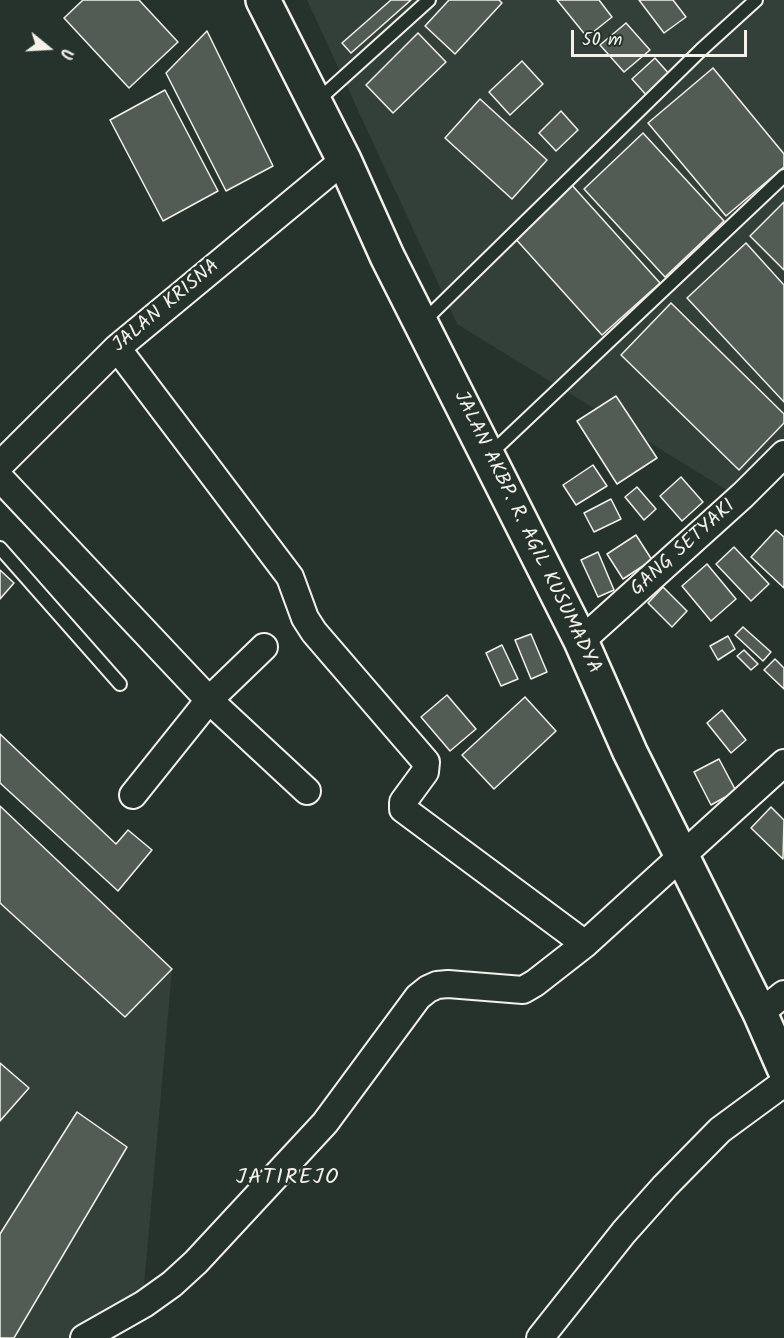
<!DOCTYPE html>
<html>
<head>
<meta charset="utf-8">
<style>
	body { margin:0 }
	#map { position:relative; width:784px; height:1338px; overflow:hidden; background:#26332d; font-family:Kalam,sans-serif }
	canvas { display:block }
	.north { position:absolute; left:18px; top:18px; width:60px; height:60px; -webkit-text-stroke:4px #26332d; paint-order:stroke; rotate:108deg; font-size:16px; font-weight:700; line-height:24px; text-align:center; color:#f4f1e8 }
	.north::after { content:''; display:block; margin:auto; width:21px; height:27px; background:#f4f1e8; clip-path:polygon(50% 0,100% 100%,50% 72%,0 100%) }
	.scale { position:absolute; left:571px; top:30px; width:176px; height:27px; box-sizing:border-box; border:3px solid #f4f1e8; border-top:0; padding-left:8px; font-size:18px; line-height:21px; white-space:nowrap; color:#f4f1e8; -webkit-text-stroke:4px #26332d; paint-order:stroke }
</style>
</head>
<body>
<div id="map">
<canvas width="784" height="1338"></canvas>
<div class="north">U</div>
<div class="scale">50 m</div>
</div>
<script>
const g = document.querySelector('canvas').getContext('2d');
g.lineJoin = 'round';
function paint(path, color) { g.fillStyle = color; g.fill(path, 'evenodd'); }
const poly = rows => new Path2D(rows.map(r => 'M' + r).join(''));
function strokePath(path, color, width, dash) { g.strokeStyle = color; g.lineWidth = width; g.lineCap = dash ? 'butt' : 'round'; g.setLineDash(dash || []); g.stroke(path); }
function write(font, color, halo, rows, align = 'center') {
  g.font = font + ' Kalam,sans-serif'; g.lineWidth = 5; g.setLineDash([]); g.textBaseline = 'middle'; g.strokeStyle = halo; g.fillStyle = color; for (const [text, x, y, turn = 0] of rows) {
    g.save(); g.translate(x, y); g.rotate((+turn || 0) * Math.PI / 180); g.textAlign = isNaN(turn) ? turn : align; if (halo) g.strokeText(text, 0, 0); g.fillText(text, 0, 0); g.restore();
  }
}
paint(poly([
	[307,0,784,0,784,442,730,492,457,324],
	[0,807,172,969,143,1297,71,1338,0,1338]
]), '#333f39');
const building = poly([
	[83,0,139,0,178,42,129,88,64,18,83,0],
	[391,0,411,0,351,53,342,43,391,0],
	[449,0,499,0,502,3,455,54,425,26,449,0],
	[557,0,599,0,612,17,587,37,557,0],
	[639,0,673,0,686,17,664,33,639,0],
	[626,23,650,50,624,72,600,45,626,23],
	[207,31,273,166,226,191,166,73,207,31],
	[418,33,446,62,393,113,366,85,418,33],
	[655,58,671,76,648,97,632,79,655,58],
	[522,61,543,84,510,115,489,92,522,61],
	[713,68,784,154,784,167,726,216,648,123,713,68],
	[165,90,218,191,163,221,110,120,165,90],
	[480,99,547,160,512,199,445,138,480,99],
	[561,111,578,130,556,151,539,133,561,111],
	[643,133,724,221,665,277,584,189,643,133],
	[570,183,660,283,602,335,513,236,570,183],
	[784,202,784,270,750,236,784,202],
	[746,243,784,285,784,402,687,298,746,243],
	[671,303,784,414,784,423,739,470,621,355,671,303],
	[616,396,657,458,617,484,577,421,616,396],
	[593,465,607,486,576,505,563,485,593,465],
	[681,477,703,502,682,521,660,496,681,477],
	[637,487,656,509,644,520,625,497,637,487],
	[611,499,621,519,594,532,584,513,611,499],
	[776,530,784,537,784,588,751,557,776,530],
	[636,535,652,560,623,579,607,554,636,535],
	[734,547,769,584,751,601,716,564,734,547],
	[598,552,614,590,598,597,581,560,598,552],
	[707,564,736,599,711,621,682,586,707,564],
	[0,570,14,583,0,599,0,570],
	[663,587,687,611,672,627,648,603,663,587],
	[743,627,771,652,763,661,735,635,743,627],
	[531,634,547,672,531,679,515,640,531,634],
	[728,636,735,649,718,660,710,646,728,636],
	[502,645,518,679,501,686,486,653,502,645],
	[744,650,758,664,751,670,737,656,744,650],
	[775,659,784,668,784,689,764,670,775,659],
	[447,695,476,729,450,751,421,717,447,695],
	[525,697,556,731,494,789,462,755,525,697],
	[722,710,746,740,731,753,707,723,722,710],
	[0,734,116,844,128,830,152,850,118,891,0,783,0,734],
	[719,759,736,791,711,805,694,772,719,759],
	[0,806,172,969,125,1017,0,903,0,806],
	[771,807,784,820,783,859,751,828,771,807],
	[0,1063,29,1088,0,1121,0,1063],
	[77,1112,127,1147,14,1338,0,1338,0,1234,77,1112]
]);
paint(building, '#525c55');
strokePath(building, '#f4f1e8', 1.5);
const lane = poly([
	[316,102,429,0],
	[423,322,701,50,756,0],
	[489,455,784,176],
	[0,548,120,684]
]);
const street = poly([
	[117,348,290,577,305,618,314,632,426,762,425,772,403,802,403,809,585,944],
	[0,465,117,348,344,160],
	[0,478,209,700,307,791],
	[581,641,743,495,784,454],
	[133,795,209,700,264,647],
	[760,1013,784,994],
	[84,1338,144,1304,172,1284,196,1262,325,1123,418,997,428,989,437,985,448,984,523,990,535,983,585,944,784,763],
	[540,1338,624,1232,665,1186,720,1130,784,1083]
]);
const secondary = poly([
	[263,0,344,160,387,256,581,641,630,752,760,1013,784,1068]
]);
strokePath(lane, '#f4f1e8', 16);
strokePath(street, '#f4f1e8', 30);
strokePath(secondary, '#f4f1e8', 38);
strokePath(lane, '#26332d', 12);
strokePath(street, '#26332d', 26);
strokePath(secondary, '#26332d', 33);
write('20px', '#f4f1e8', '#26332d', [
	["JALAN KRISNA",167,307,-40],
	["JALAN AKBP. R. AGIL KUSUMADYA",526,533,64],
	["GANG SETYAKI",684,549,-42]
]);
g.letterSpacing = '1.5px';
write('22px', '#f4f1e8', '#26332d', [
	["JATIREJO",288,1179]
]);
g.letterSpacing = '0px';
</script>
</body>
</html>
